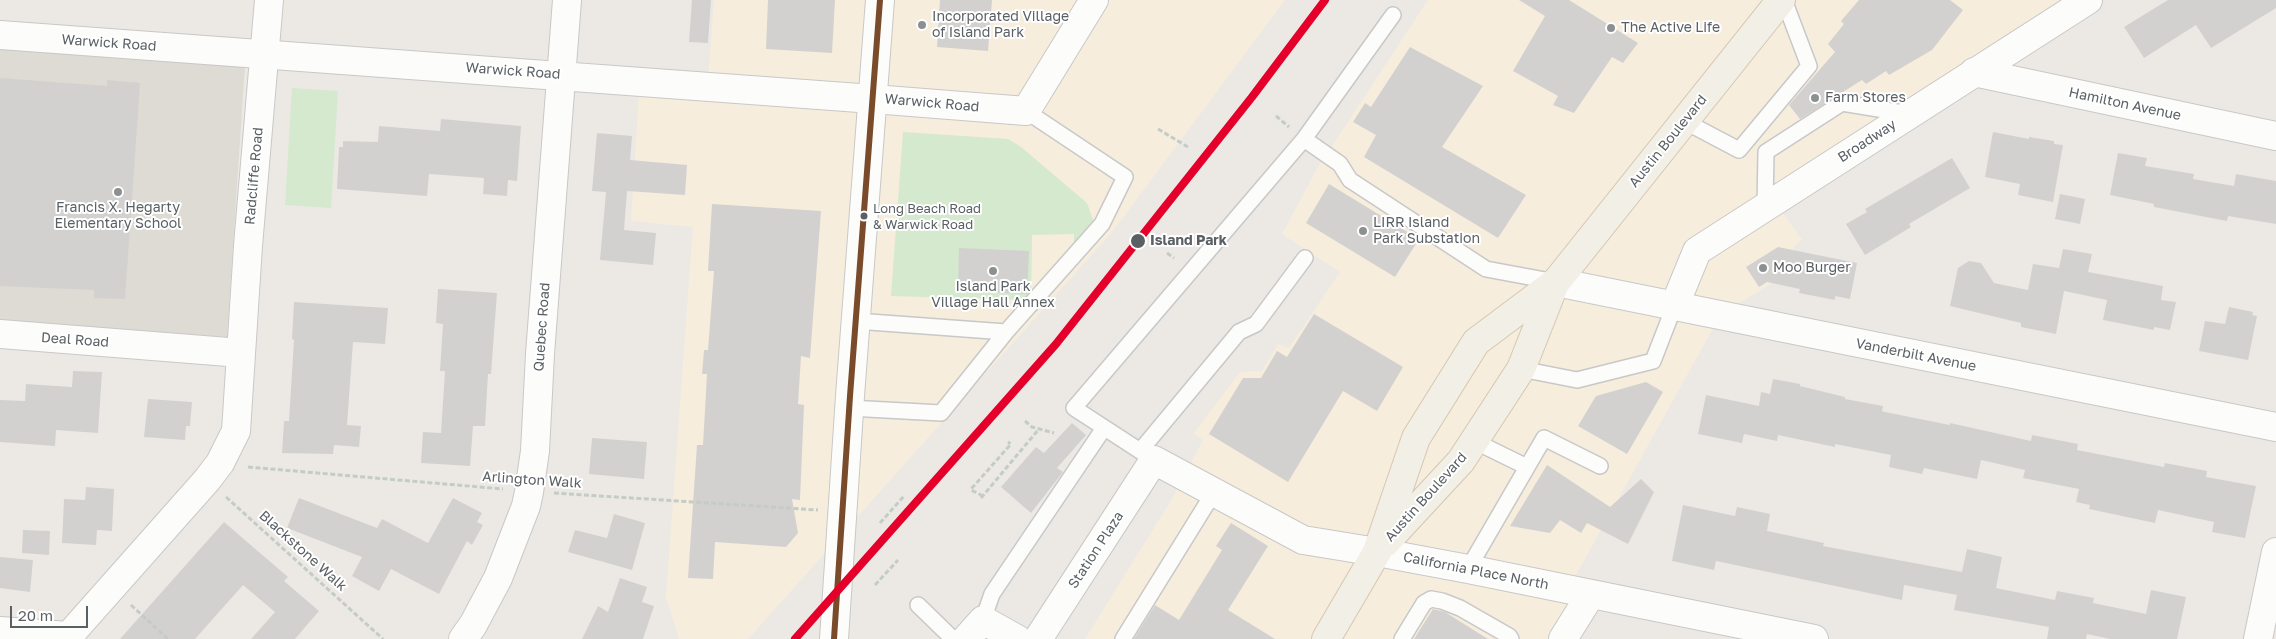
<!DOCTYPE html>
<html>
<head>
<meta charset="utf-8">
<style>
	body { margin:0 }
	#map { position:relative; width:2276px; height:639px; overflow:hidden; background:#ece9e5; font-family:"Golos Text",sans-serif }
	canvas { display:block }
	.scale { position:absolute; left:10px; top:606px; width:78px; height:22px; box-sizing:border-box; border:2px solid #5a6064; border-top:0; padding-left:6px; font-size:15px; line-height:18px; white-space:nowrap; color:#5a6064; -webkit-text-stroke:4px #fff; paint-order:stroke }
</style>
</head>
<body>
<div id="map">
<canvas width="2276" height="639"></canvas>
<div class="scale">20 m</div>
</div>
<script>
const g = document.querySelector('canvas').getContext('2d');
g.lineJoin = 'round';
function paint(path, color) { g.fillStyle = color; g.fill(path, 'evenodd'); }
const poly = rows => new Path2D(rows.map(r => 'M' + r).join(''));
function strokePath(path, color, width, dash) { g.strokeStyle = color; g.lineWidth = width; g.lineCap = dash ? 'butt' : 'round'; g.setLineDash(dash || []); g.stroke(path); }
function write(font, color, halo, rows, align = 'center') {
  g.font = font + ' "Golos Text",sans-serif'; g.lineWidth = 4; g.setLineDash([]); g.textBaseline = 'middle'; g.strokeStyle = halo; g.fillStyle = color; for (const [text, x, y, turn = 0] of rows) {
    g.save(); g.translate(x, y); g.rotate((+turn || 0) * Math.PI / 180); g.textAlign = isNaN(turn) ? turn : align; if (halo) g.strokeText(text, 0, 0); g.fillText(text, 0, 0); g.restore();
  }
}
paint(poly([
	[714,0,1285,0,1113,231,748,639,679,639,666,597,693,227,631,221,640,77,708,81],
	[1428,0,2096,0,1777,205,1802,240,1794,246,1787,274,1721,314,1566,593,1579,602,1556,639,1085,639,1172,499,1203,440,1194,433,1240,372,1262,371,1278,344,1289,348,1340,272,1282,234,1317,169]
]), '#f6eddd');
paint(poly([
	[0,49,245,65,227,337,0,320]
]), '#dedad4');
paint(poly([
	[292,88,338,91,331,208,285,205],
	[903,132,1008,139,1021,147,1087,203,1096,228,1074,251,1074,234,1032,235,1031,300,891,296]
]), '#d4e9ce');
paint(poly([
	[692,0,711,0,708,43,689,42],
	[768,0,835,0,832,53,766,49],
	[940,0,992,0,988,51,937,47],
	[1519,0,1569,0,1638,43,1623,63,1612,57,1574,113,1553,105,1558,96,1513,71,1545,16],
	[1859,0,1950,0,1963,10,1932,50,1889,75,1886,71,1866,84,1862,80,1800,119,1789,105,1835,52,1828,44,1844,24,1841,21],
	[2168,0,2276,0,2276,8,2211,48,2196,25,2144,58,2124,27],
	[1410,47,1483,86,1442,147,1526,195,1498,238,1364,157,1376,135,1353,122,1365,103,1371,107],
	[0,78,107,86,107,80,140,83,125,299,94,298,94,290,0,286],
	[441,119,521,126,517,181,508,180,507,196,483,194,484,178,429,174,427,196,337,189,339,147,343,147,343,141,378,142,379,126,440,131],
	[1993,132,2029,139,2029,137,2054,141,2054,144,2063,145,2053,202,2018,195,2020,184,1985,177],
	[597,133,632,136,630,160,687,165,685,195,627,191,624,230,656,233,653,265,600,260,606,192,592,191],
	[2118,153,2147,158,2145,166,2194,174,2193,179,2234,186,2236,174,2276,181,2276,224,2228,216,2227,221,2154,207,2154,204,2110,195],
	[1952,158,1970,188,1909,224,1911,227,1865,255,1846,224,1867,212,1865,209],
	[1329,184,1419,239,1395,277,1306,223],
	[2060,194,2085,199,2080,224,2055,219],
	[712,204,821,211,810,358,801,356,798,404,804,405,800,500,792,499,798,533,786,547,715,542,713,579,688,578,697,445,703,445,707,374,702,374,704,350,708,350,714,271,708,271],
	[1778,247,1857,263,1850,299,1835,296,1835,300,1799,293,1800,289,1767,282,1759,287,1746,267],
	[959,248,1029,251,1027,294,958,291],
	[2063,249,2092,254,2088,272,2163,286,2161,300,2176,302,2170,330,2154,327,2154,330,2103,320,2107,300,2064,291,2056,334,2021,327,2021,323,1950,306,1958,268,1969,261,1981,263,1994,283,2028,290,2033,264,2059,268],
	[438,289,497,293,491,374,488,374,485,426,473,426,470,466,421,463,423,432,441,433,445,371,440,371,443,324,436,323],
	[294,302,388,308,385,344,353,342,347,425,361,426,359,447,334,445,333,454,282,453,284,421,289,421,294,340,292,339],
	[2229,307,2253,312,2252,315,2257,316,2248,360,2199,351,2205,321,2225,324],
	[1314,314,1403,367,1377,411,1343,391,1288,482,1209,434,1243,378,1261,378,1277,351,1287,357],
	[73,371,102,372,98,433,56,430,55,446,0,442,0,400,25,401,26,384,72,387],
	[1773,379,1800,384,1800,386,1845,397,1845,399,1883,406,1882,411,1885,412,1950,425,1950,423,2031,441,2032,435,2078,444,2077,450,2164,467,2165,463,2207,471,2206,477,2256,486,2245,538,2212,532,2214,522,2158,510,2155,523,2089,509,2090,505,2076,502,2079,489,2023,478,2025,470,1981,460,1977,479,1924,468,1922,474,1889,467,1891,455,1835,444,1835,447,1778,435,1777,441,1744,434,1742,443,1698,434,1706,395,1759,406,1761,392,1770,394],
	[1646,382,1663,392,1627,454,1578,426,1596,396],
	[148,399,192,402,190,426,186,426,185,440,144,437],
	[1072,423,1086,435,1057,468,1063,472,1031,513,1001,487,1036,447,1044,453],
	[592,438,647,442,644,479,589,474],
	[1547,465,1610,507,1641,479,1654,492,1628,544,1587,523,1581,533,1560,520,1550,533,1510,526],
	[86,487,114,489,112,531,97,530,96,545,62,543,64,499,85,500],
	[299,498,377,528,382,519,428,543,453,498,482,513,477,522,483,525,472,545,467,541,439,594,391,569,379,591,352,576,362,557,287,528],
	[1683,505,1735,516,1737,507,1770,514,1767,531,1824,543,1823,546,1962,572,1967,549,2002,557,1996,588,2055,600,2057,591,2094,598,2093,603,2146,614,2151,590,2186,597,2177,639,2110,639,2087,634,2086,639,2047,639,2049,627,1954,610,1957,595,1904,585,1902,600,1716,561,1714,570,1672,561],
	[614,514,645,523,632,570,568,552,575,530,607,538],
	[224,522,288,577,284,581,319,611,295,639,251,639,275,612,243,585,195,639,120,639],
	[1231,523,1268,546,1228,610,1275,639,1134,639,1155,605,1179,620,1222,550,1216,546],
	[23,530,50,531,49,555,22,553],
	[0,557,33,560,30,592,0,588],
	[620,578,647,587,642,602,654,606,643,639,582,639,598,606,608,612],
	[1433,609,1445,612,1488,639,1414,639]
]), '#d3d1cf');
const lane = poly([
	[1393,15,1304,139,1340,164,1350,180,1486,269,1556,282],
	[1684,121,1739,150,1809,66,1784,0],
	[1765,207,1766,152,1842,103,1909,114],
	[1006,332,1102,224,1125,177,1026,111],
	[1521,369,1577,380,1653,361,1674,307],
	[849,408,941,413,1006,332,856,321],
	[1474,441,1527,467],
	[1140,451,1239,332,1256,324,1305,258],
	[1154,460,1074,408,1304,139],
	[1468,569,1544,438,1600,466],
	[918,605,953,639],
	[983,620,992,594,1104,428],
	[1123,639,1214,492],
	[1402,639,1424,603,1431,599,1442,601,1460,608,1509,636,1511,639]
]);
const street = poly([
	[1974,72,2276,136],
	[873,99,1026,111,1094,0],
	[1556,282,2276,427],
	[1674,307,1697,251,2088,0],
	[0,334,241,353],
	[0,631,69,636],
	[66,639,207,480,220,463,236,431,248,246,269,0],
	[463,639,473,625,498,578,526,506,529,492,535,451,540,354,567,0],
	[966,639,983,620,1017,639],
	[1038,639,1154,460,1303,540,1377,552,1468,569,1814,639],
	[1563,639,1591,594],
	[2258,639,2276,552]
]);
const secondary = poly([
	[0,35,873,99],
	[834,639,850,396,880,0]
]);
const primary = poly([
	[1385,543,1461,461,1521,369,1555,283],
	[1326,639,1377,552,1416,438,1476,342,1556,282,1781,0]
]);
strokePath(lane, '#c8c8c8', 18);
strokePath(street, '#c8c8c8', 30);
strokePath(secondary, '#c8c8c7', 30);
strokePath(primary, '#d6c7b0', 30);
strokePath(poly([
	[1276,116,1289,127],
	[1158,129,1188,147],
	[1167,253,1174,258],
	[1025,421,1032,427,1054,433],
	[248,467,503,489],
	[554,493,818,510],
	[983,496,971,490,972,488,1011,444,1008,442],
	[226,497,383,639],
	[981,498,1039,429],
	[880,523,905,495],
	[875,585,898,560],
	[131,605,168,639]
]), '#c4ccc7', 3, [5, 2.5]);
strokePath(lane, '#fcfcfb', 15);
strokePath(street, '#fcfcfb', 28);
strokePath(secondary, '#fcfcfb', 28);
strokePath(primary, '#f2efe7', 28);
strokePath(poly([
	[834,639,850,396,880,0]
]), '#7a4b2a', 6);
strokePath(poly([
	[795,639,1056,344,1252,97,1325,0]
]), '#e4002b', 8);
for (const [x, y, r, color] of [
	[922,25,5,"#8d9091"],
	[1611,28,5,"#8d9091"],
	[1815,98,5,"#8d9091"],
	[118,192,5,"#8d9091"],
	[864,216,4.5,"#5a6064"],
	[1363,231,5,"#8d9091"],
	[1138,241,8,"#5a6064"],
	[1763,268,5,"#8d9091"],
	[993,271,5,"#8d9091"]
]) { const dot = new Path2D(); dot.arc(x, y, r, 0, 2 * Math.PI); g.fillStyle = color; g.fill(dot); strokePath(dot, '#fff', 2); }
write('13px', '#5a6064', '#fff', [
	["Long Beach Road",873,209],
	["& Warwick Road",873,225]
], 'left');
write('14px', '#5a6064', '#fff', [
	["Incorporated Village",932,17],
	["of Island Park",932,33],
	["The Active Life",1621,28],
	["Farm Stores",1825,98],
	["Francis X. Hegarty",118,208,"center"],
	["Elementary School",118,224,"center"],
	["LIRR Island",1373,223],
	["Park Substation",1373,239],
	["Moo Burger",1773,268],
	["Island Park",993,287,"center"],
	["Village Hall Annex",993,303,"center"]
], 'left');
write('14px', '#5a6064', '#fff', [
	["Warwick Road",109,43,4],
	["Warwick Road",513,71,4],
	["Warwick Road",932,103,5],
	["Hamilton Avenue",2125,104,12],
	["Austin Boulevard",1668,141,-51],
	["Broadway",1867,141,-33],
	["Radcliffe Road",254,176,-85],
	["Quebec Road",542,327,-86],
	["Deal Road",75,340,4],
	["Vanderbilt Avenue",1916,355,11],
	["Arlington Walk",532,480,4],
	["Austin Boulevard",1426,497,-48],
	["Station Plaza",1096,550,-57],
	["Blackstone Walk",303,551,42],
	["California Place North",1476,571,11]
]);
write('bold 14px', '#5a6064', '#fff', [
	["Island Park",1150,241]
], 'left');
</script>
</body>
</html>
